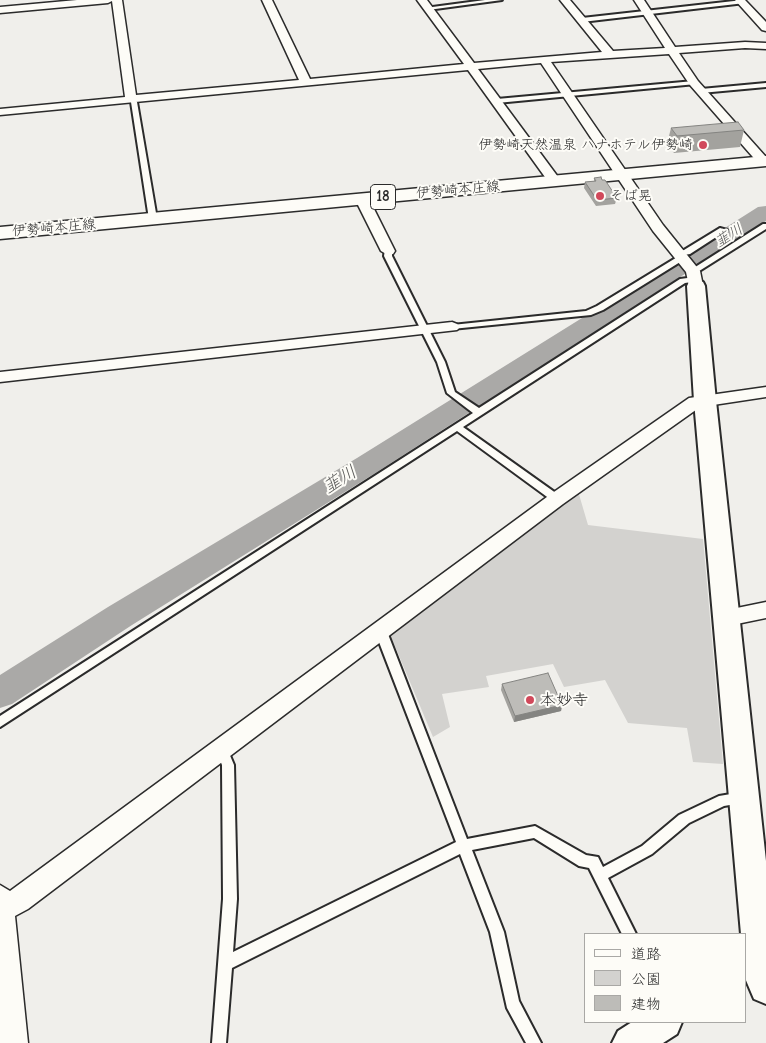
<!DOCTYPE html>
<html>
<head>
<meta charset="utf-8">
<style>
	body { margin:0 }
	#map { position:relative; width:766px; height:1043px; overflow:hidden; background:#f0efeb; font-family:"Comic Neue","Klee One",sans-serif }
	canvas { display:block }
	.legend { position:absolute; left:584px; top:933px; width:162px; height:90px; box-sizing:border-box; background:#fdfcf7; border:1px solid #a9a8a5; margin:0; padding:6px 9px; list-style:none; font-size:15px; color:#2b2b2b }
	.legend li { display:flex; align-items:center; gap:10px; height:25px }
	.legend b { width:25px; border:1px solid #a9a8a5 }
</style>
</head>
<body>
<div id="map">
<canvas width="766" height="1043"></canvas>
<ul class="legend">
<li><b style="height:6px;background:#fdfcf7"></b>道路</li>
<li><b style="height:14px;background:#d3d2cf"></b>公園</li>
<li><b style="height:14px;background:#bdbcb8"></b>建物</li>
</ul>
</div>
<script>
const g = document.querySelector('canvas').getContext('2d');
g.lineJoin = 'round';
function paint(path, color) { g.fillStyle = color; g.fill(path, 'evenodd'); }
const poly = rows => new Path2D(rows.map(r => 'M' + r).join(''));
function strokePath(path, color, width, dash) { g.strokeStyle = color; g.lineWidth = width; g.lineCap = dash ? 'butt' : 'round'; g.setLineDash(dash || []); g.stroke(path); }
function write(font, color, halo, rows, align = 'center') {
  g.font = font + ' "Comic Neue","Klee One",sans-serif'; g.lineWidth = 4; g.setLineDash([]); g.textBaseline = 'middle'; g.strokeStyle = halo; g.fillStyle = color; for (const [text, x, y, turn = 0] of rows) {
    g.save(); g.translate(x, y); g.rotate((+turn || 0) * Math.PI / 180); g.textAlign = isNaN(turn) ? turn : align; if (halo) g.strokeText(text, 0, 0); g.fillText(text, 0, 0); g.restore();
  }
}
paint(poly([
	[578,491,588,525,703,539,723,764,693,762,687,728,628,723,605,680,564,687,553,664,486,676,489,687,442,694,450,727,433,737,389,632]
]), '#d3d2cf');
paint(poly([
	[766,206,766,221,700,264,690,265,691,267,688,272,377,472,132,625,12,704,0,708,0,675,108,607,357,458,672,262,682,261,681,259,684,254,758,207,766,206]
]), '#aaa9a7');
const service = poly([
	[485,0,502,0,428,10,425,8,485,0],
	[743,0,745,3,582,22,579,20,582,18,743,0],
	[694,81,696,82,696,84,497,103,494,101,497,99,694,81],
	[766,83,766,87,701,93,698,91,701,89,766,83],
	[131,97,137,102,157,219,153,221,149,219,131,102,128,99,131,97],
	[763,224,766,224,766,229,696,273,690,273,689,271,763,224],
	[720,228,727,230,690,254,684,255,686,257,685,259,603,310,591,315,452,329,448,327,452,325,586,311,597,306,679,256,676,254,677,252,684,250,720,228],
	[385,249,391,249,392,251,392,256,445,362,455,392,479,408,680,279,695,277,699,279,698,281,685,283,463,427,560,496,562,499,560,502,554,502,457,431,0,727,0,716,473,413,447,393,437,362,384,256,385,249],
	[380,624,384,626,386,629,467,839,535,826,586,855,598,857,603,867,642,846,679,815,719,796,743,792,747,794,749,798,747,802,724,806,689,823,652,854,608,878,636,934,622,934,589,868,579,866,534,838,472,850,504,932,519,1001,541,1043,526,1043,507,1008,490,932,460,854,232,968,226,1043,212,1043,223,899,222,765,216,750,218,746,222,745,226,746,234,765,237,899,233,952,456,842,374,629,376,626,380,624]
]);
const minor = poly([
	[77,0,122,0,136,95,299,80,262,0,272,0,310,79,464,64,417,0,427,0,474,63,602,52,560,0,570,0,613,51,665,48,634,0,644,0,675,47,745,42,766,43,766,49,745,48,679,53,698,81,766,157,766,164,759,164,690,85,669,54,551,62,663,225,700,271,703,286,701,289,696,290,691,289,689,286,686,272,653,231,541,63,478,69,561,181,555,185,550,184,468,70,0,115,0,109,125,97,112,1,108,3,0,13,0,7,77,0],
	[735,0,745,0,766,22,766,31,762,30,735,0],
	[362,195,369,199,395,251,393,254,388,255,381,251,355,199,362,195],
	[452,322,457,324,460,327,457,330,0,382,0,372,452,322],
	[766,387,766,397,700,407,563,504,28,909,15,916,28,1043,0,1043,0,885,10,891,551,494,689,398,766,387],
	[766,602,766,618,727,626,720,624,717,618,720,612,727,610,766,602]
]);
const tertiary = poly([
	[696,280,703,282,705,286,716,401,766,861,766,1004,754,999,745,978,745,934,741,934,694,401,687,286,689,282,696,280],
	[632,1022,682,1022,677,1034,663,1043,612,1043,618,1031,632,1022]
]);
const primary = poly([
	[766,156,766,166,0,239,0,227,766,156]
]);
strokePath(service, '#2b2b2b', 4);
strokePath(minor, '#2b2b2b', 3);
strokePath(tertiary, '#2b2b2b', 4);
strokePath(primary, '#2b2b2b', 3);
paint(service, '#fdfcf7');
paint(minor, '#fdfcf7');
paint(tertiary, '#fdfcf7');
paint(primary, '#fdfcf7');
paint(poly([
	[671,128,744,130,740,147,674,153,667,144],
	[594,178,602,180,617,198,615,204,596,206,584,188,585,182,594,181],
	[502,684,562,705,561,711,514,722,501,690]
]), '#a3a29e');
paint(poly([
	[562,705,561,711,514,722,515,716]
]), '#848481');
const building = poly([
	[738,122,744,130,677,136,671,128,738,122],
	[601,177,602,180,605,180,617,198,597,200,585,182,596,181,594,178,601,177],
	[548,673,562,705,515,716,502,684,548,673]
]);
paint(building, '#bdbcb8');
strokePath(building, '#848481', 1);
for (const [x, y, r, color] of [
	[703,145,5,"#d1495b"],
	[600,196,5,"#d1495b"],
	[530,700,5,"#d1495b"]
]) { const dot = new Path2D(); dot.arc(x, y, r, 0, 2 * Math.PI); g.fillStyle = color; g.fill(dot); strokePath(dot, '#fdfcf7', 2); }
write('14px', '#2b2b2b', '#fdfcf7', [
	["伊勢崎天然温泉 ハナホテル伊勢崎",693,145],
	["そば晃",610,196,"left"]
], 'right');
write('14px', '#2b2b2b', '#fdfcf7', [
	["伊勢崎本庄線",458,190,-5],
	["伊勢崎本庄線",54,228,-5]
]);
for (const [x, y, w] of [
	[383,197,25]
]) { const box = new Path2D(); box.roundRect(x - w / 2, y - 12.5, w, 25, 4); g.fillStyle = '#fdfcf7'; g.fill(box); strokePath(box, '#2b2b2b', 1); }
write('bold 15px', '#2b2b2b', null, [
	["18",383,197]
]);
write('italic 15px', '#575756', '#fdfcf7', [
	["韮川",729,236,-32]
]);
write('16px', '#2b2b2b', '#fdfcf7', [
	["本妙寺",540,700]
], 'left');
write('italic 18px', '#575756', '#fdfcf7', [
	["韮川",340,480,-32]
]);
</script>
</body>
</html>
